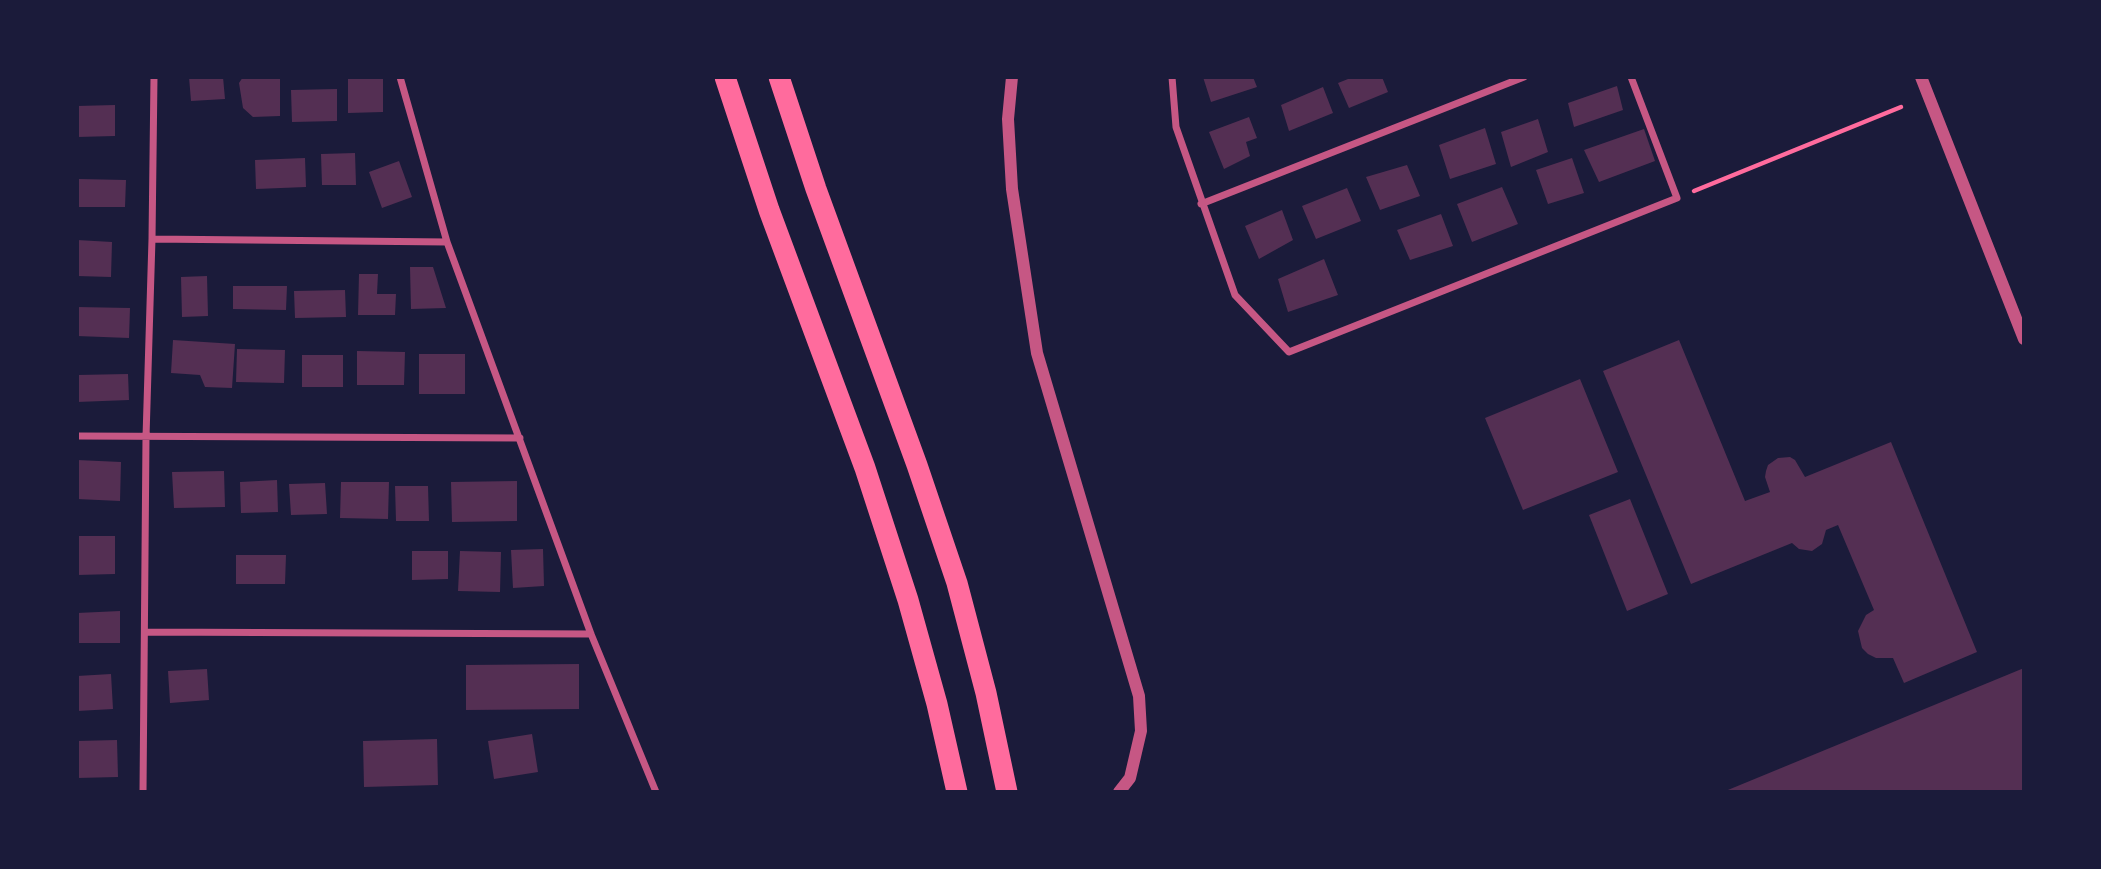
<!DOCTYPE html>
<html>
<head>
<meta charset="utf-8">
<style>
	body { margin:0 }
	#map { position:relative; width:2101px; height:869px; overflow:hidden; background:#1b1b3a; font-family:"IBM Plex Serif",serif }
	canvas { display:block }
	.frame { position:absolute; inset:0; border:79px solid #1b1b3a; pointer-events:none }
</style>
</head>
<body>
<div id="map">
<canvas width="2101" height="869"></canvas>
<div class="frame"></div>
</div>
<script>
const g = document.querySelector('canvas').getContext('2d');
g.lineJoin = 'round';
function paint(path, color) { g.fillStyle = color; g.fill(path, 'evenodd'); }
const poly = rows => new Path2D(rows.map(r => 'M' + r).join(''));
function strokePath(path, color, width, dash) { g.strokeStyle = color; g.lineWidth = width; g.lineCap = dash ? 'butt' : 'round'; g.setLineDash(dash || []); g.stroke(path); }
paint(poly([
	[189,77,223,77,225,99,191,101],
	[243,77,280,77,280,116,253,117,243,108,239,83],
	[348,77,383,77,383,112,348,113],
	[1203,77,1253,77,1257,87,1211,102],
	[1353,77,1382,77,1388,92,1349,108,1338,83],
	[1617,86,1623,110,1574,127,1568,103],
	[1323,87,1333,113,1289,131,1281,105],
	[337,89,337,121,292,122,291,90],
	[115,105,115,136,77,137,77,106],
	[1249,117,1257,138,1246,142,1250,156,1224,169,1209,132],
	[1538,119,1548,152,1511,167,1501,132],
	[1485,128,1496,164,1450,179,1439,145],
	[1644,129,1655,161,1599,182,1584,150],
	[355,153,356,185,322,185,321,154],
	[305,158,306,187,256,189,255,160],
	[1572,158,1584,193,1548,204,1536,170],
	[399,161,412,197,382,208,369,172],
	[1407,165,1420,196,1380,210,1366,177],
	[79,179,126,180,125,207,79,207],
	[1502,187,1518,224,1472,242,1457,204],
	[1347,188,1361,221,1316,239,1302,206],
	[1282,210,1293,240,1259,259,1245,226],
	[1441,214,1453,246,1410,260,1397,230],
	[77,240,112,242,111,277,77,276],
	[1324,259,1338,295,1288,312,1278,279],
	[410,267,433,267,446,308,411,309],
	[359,274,378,274,377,294,396,294,395,315,358,315],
	[207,276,208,316,182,317,181,277],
	[233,286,287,286,286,310,233,309],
	[345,290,346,317,295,318,294,291],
	[77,307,130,308,129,338,77,336],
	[173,340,235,344,232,388,205,387,200,375,171,373],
	[1679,340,1745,501,1770,492,1765,477,1766,471,1768,465,1778,458,1790,457,1795,460,1805,477,1891,442,1977,652,1904,683,1893,658,1876,658,1868,654,1862,648,1858,631,1866,615,1874,610,1838,525,1826,530,1822,544,1812,551,1799,549,1792,543,1691,584,1603,371],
	[237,349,285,350,284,383,236,382],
	[357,351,405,352,404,385,357,385],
	[419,354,465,354,465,394,419,394],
	[302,355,343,355,343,387,302,387],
	[128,374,129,400,77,402,77,375],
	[1580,379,1618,472,1523,510,1485,418],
	[77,460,121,462,120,501,77,499],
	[224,471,225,507,174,508,172,472],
	[277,480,278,512,241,513,240,482],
	[517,481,517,521,452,522,451,482],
	[341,482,389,482,388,519,340,518],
	[325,483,327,514,291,515,289,484],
	[395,486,428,486,429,521,396,521],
	[1630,499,1668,594,1627,611,1589,515],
	[77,536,115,536,115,574,77,575],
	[543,549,544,586,513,588,511,550],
	[412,551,448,551,448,579,412,580],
	[460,551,501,552,500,592,458,591],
	[236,555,286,555,285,584,236,584],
	[120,611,120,643,77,643,77,613],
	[579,664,579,709,466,710,466,665],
	[2024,668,2024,792,1723,792],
	[207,669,209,700,170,703,168,671],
	[111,674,113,709,77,711,77,676],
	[532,734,538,772,494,779,488,741],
	[437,739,438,785,364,787,363,741],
	[117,740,118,777,77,778,77,741]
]), '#542f53');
strokePath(poly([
	[1694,191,1901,107]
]), '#ff6b9d', 4.5);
strokePath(poly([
	[400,77,447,242,591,634,656,792],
	[1172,77,1176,127,1235,295,1289,352,1677,198,1631,77],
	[1201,204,1524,77],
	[152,239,447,242],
	[77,436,520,438],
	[146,632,591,634],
	[143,792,146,437,152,239,154,77]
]), '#c65784', 7);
strokePath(poly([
	[1012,77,1008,119,1012,189,1037,353,1139,696,1141,731,1130,778,1119,792],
	[1921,77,2024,339]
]), '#c65784', 12);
strokePath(poly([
	[725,77,769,210,865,468,908,600,937,704,957,792],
	[779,77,816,189,917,465,957,583,986,693,1007,792]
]), '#ff6b9d', 21);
</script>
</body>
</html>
